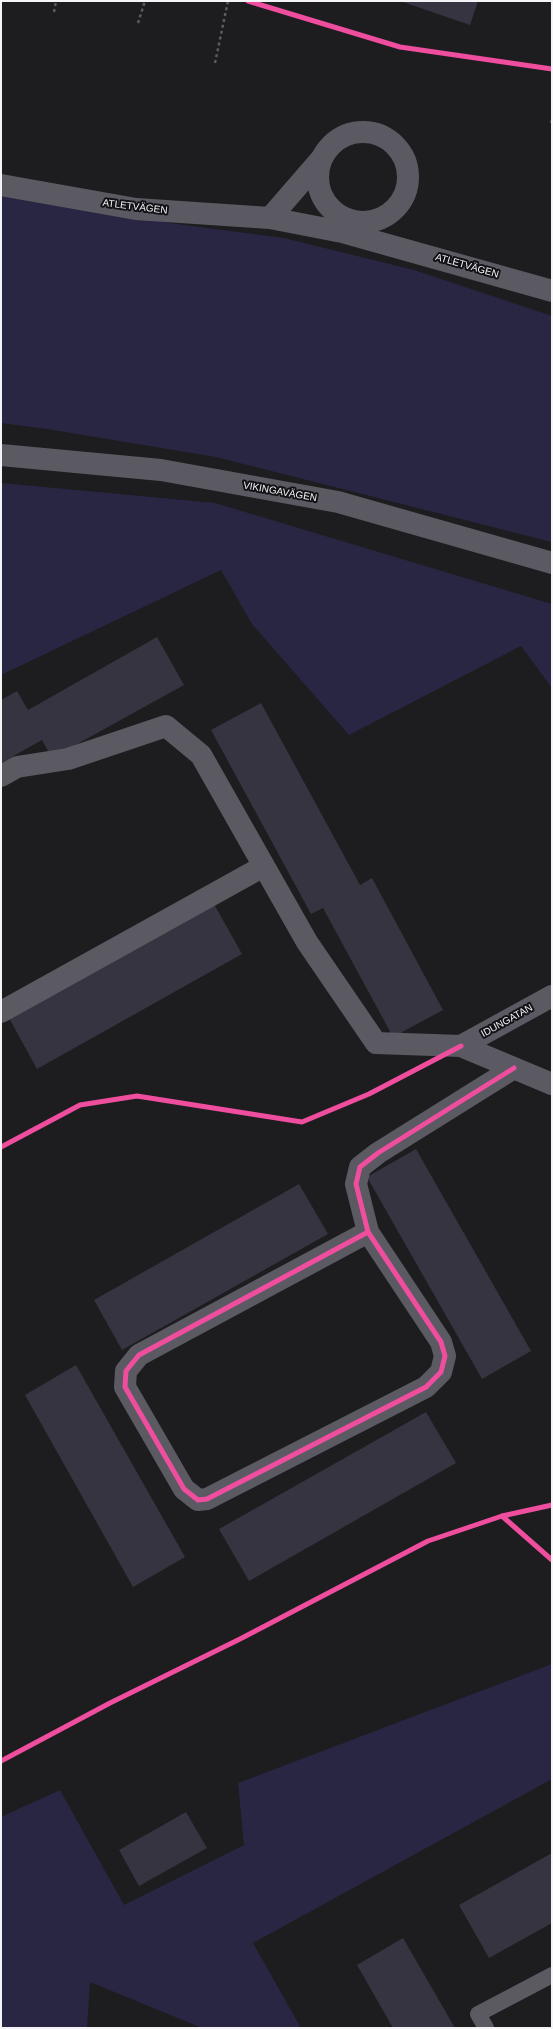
<!DOCTYPE html>
<html>
<head>
<meta charset="utf-8">
<style>
	body { margin:0 }
	#map { position:relative; width:553px; height:2029px; overflow:hidden; background:#1d1c1e; font-family:Arial,sans-serif }
	canvas { display:block }
	.frame { position:absolute; inset:0; border:2px solid #f4f4f6; pointer-events:none }
</style>
</head>
<body>
<div id="map">
<canvas width="553" height="2029"></canvas>
<div class="frame"></div>
</div>
<script>
const g = document.querySelector('canvas').getContext('2d');
g.lineJoin = 'round';
function paint(path, color) { g.fillStyle = color; g.fill(path, 'evenodd'); }
const poly = rows => new Path2D(rows.map(r => 'M' + r).join(''));
function strokePath(path, color, width, dash) { g.strokeStyle = color; g.lineWidth = width; g.lineCap = dash ? 'butt' : 'round'; g.setLineDash(dash || []); g.stroke(path); }
function write(font, color, halo, rows, align = 'center') {
  g.font = font + ' Arial,sans-serif'; g.lineWidth = 4; g.setLineDash([]); g.textBaseline = 'middle'; g.strokeStyle = halo; g.fillStyle = color; for (const [text, x, y, turn = 0] of rows) {
    g.save(); g.translate(x, y); g.rotate((+turn || 0) * Math.PI / 180); g.textAlign = isNaN(turn) ? turn : align; if (halo) g.strokeText(text, 0, 0); g.fillText(text, 0, 0); g.restore();
  }
}
paint(poly([
	[1,191,169,223,284,238,414,270,552,316,552,542,216,457,47,429,1,423],
	[1,483,215,503,552,604,552,688,521,646,349,735,252,624,221,570,1,675],
	[552,1664,552,1779,253,1943,301,2028,202,2028,90,1982,87,2028,1,2028,1,1817,60,1790,124,1905,244,1845,238,1783]
]), '#292644');
paint(poly([
	[400,1,478,1,470,25],
	[157,637,184,685,52,758,42,740,1,763,1,700,17,691,28,710],
	[261,703,360,885,372,878,443,1010,393,1037,323,908,311,914,211,730],
	[214,904,242,954,37,1069,9,1018],
	[416,1149,531,1351,482,1379,367,1177],
	[299,1184,328,1234,122,1350,94,1300],
	[76,1365,185,1557,133,1587,25,1395],
	[426,1412,456,1463,249,1581,219,1529],
	[186,1812,207,1848,139,1886,119,1850],
	[552,1853,552,1923,489,1958,459,1905],
	[403,1938,455,2028,393,2028,357,1965]
]), '#363440');
strokePath(poly([
	[54,12,56,1],
	[138,23,145,1],
	[215,63,228,1],
	[551,123,552,120],
	[1,1761,110,1703,240,1639,428,1541,502,1516,552,1505]
]), '#5a5a5f', 2.5, [3, 3]);
strokePath(poly([
	[486,2028,478,2014,552,1975]
]), '#5b5a63', 16);
strokePath(poly([
	'318 177a45 45 0 1 1 90 0a45 45 0 1 1-90 0Z',
	[1,185,136,209,270,218,342,232,552,291],
	[270,218,322,158],
	[1,455,161,470,338,502,552,563],
	[1,776,17,767,68,759,166,726,201,755,307,942,376,1043,461,1046,552,1084],
	[1,1012,264,866],
	[461,1046,552,996],
	[368,1232,139,1355,126,1371,125,1387,184,1489,198,1500,207,1499,426,1387,441,1372,445,1356,441,1342,368,1232,356,1184,360,1167,378,1153,514,1068]
]), '#5b5a63', 22);
strokePath(poly([
	[248,1,400,47,552,69],
	[1,1147,80,1105,137,1096,302,1122,369,1094,461,1046],
	[368,1232,139,1355,126,1371,125,1387,184,1489,198,1500,207,1499,426,1387,441,1372,445,1356,441,1342,368,1232,356,1184,360,1167,378,1153,514,1068],
	[502,1516,552,1560],
	[1,1761,110,1703,240,1639,428,1541,502,1516,552,1505]
]), '#ef4d9e', 5);
write('10px', '#f4f4f6', '#121216', [
	["ATLETVÄGEN",135,207,7],
	["ATLETVÄGEN",467,266,16],
	["VIKINGAVÄGEN",280,492,10],
	["IDUNGATAN",507,1021,-29]
]);
</script>
</body>
</html>
